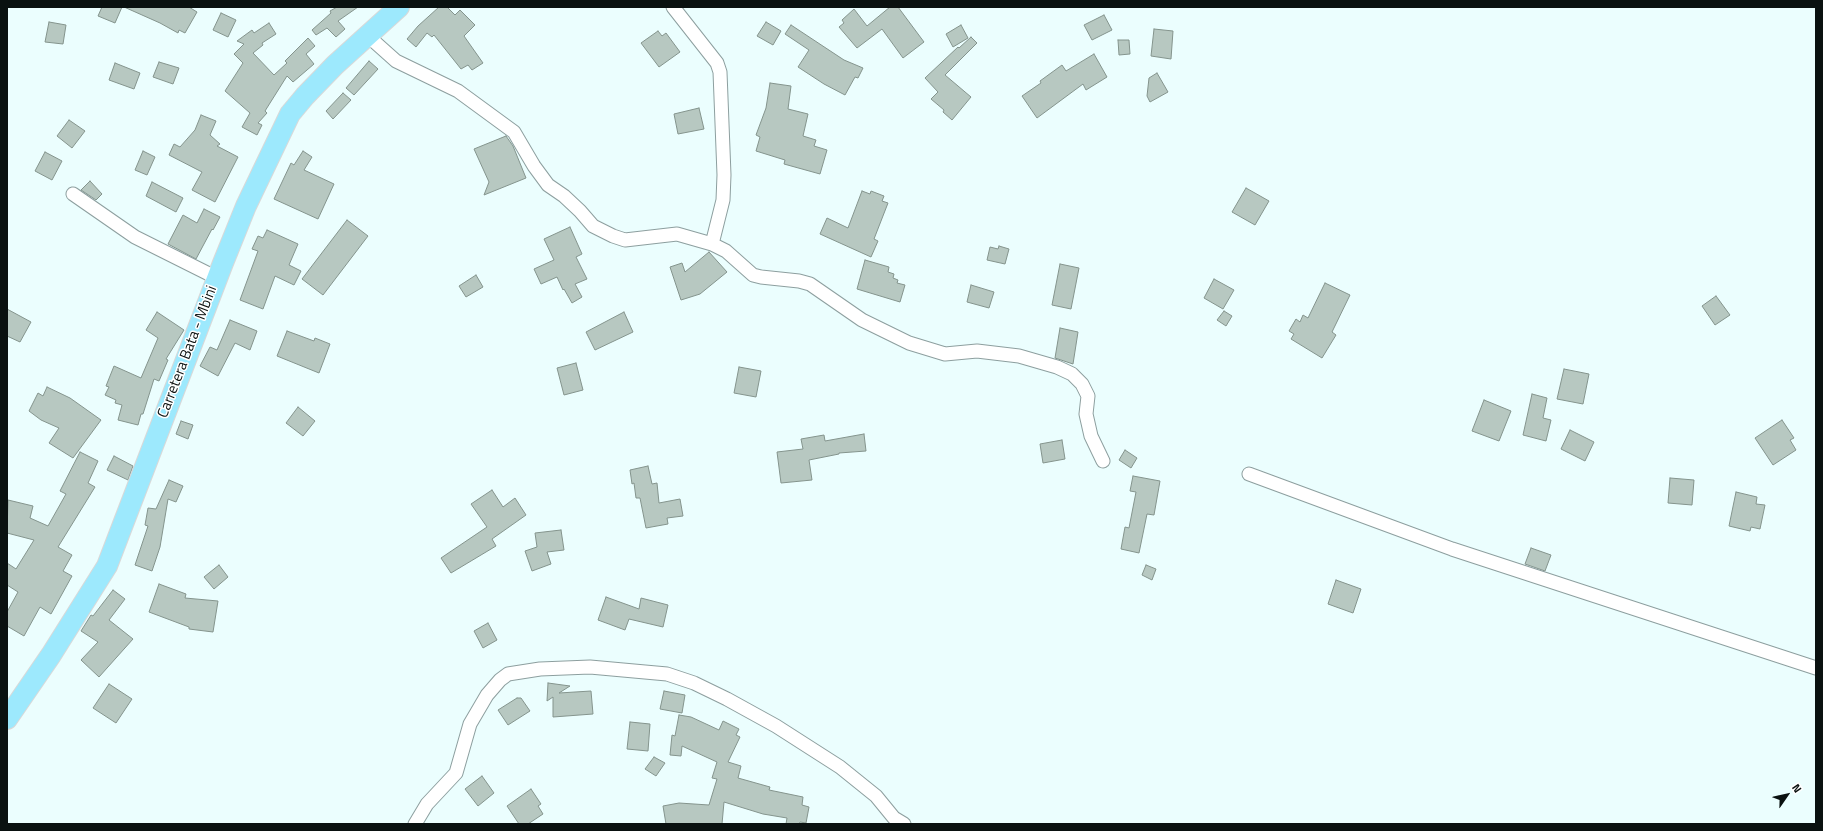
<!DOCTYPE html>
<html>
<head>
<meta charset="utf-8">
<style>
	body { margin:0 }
	#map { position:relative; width:1823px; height:831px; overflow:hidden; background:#ebfefe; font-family:"Titillium Web",sans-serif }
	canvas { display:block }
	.frame { position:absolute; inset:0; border:8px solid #0a1110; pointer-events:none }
	.north { position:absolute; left:1767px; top:775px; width:40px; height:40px; -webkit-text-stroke:3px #fff; paint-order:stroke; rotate:56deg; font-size:11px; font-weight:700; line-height:16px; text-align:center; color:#0a1110 }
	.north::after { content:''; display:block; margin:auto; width:14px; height:18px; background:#0a1110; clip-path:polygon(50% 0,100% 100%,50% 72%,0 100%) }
</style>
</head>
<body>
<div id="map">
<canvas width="1823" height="831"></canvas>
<div class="frame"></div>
<div class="north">N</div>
</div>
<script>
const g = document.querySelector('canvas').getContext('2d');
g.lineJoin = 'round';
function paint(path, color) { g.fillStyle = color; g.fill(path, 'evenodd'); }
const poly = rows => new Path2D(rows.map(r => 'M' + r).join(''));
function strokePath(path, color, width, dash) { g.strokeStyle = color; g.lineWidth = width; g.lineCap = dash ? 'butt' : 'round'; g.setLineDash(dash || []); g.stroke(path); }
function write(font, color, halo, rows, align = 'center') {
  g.font = font + ' "Titillium Web",sans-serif'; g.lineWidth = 3; g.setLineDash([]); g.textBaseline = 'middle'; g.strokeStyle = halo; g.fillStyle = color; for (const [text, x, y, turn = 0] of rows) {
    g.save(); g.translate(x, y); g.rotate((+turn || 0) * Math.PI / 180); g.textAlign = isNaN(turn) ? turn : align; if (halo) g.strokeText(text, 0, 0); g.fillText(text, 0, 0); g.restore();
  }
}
const building = poly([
	[102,7,122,7,115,23,98,16,102,7],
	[124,7,189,7,197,12,185,33,179,30,178,33,160,23,124,7],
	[337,7,358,7,338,21,345,29,336,37,327,28,316,35,312,30,331,13,330,11,337,7],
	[439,7,447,7,455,15,460,10,475,25,464,36,483,63,472,70,468,65,461,69,434,35,432,37,427,33,416,47,407,39,418,26,439,7],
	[890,7,898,7,924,42,903,58,882,29,857,48,839,27,844,23,842,20,854,9,867,26,890,7],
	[221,13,236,20,228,37,213,30,221,13],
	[1104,15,1112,30,1092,40,1084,25,1104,15],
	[49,22,66,25,63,44,45,42,49,22],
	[766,22,781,31,773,45,757,36,766,22],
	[269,23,276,34,262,43,263,45,253,53,274,75,287,63,285,61,308,38,315,46,306,54,314,64,293,82,287,76,265,111,267,113,258,123,262,125,257,135,242,127,250,113,225,91,243,63,234,54,244,44,237,41,252,30,254,33,269,23],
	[791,25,844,60,863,68,858,78,855,77,845,95,824,84,798,67,809,50,785,34,791,25],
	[961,25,968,38,953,47,946,34,961,25],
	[1154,29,1173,31,1171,59,1151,56,1154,29],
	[658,31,662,36,666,33,680,52,659,67,641,43,658,31],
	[971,37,977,43,945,75,971,97,952,120,943,112,944,110,931,99,938,92,925,78,958,47,959,48,971,37],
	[1118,40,1129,40,1130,54,1119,55,1118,40],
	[1094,54,1107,77,1086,90,1083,84,1037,118,1022,96,1041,83,1040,81,1062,65,1066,71,1094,54],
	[369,61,378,69,354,95,346,88,369,61],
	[159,62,179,68,173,84,153,77,159,62],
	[115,63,140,73,134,89,109,80,115,63],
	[1157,73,1168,92,1150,102,1147,96,1149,78,1157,73],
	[770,83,791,86,788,109,808,114,803,136,816,140,814,146,827,150,820,174,784,164,785,160,756,151,760,137,756,135,766,108,770,83],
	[343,93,351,100,333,119,326,111,343,93],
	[699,108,704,129,678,134,674,114,699,108],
	[201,115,216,121,210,135,220,144,217,146,238,157,215,202,192,190,202,172,169,155,174,144,180,147,195,130,201,115],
	[69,120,85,131,72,148,57,136,69,120],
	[506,136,513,146,526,178,484,195,489,182,474,149,506,136],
	[143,151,155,157,147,175,135,170,143,151],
	[303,151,312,157,304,170,334,184,318,219,274,199,291,163,294,165,303,151],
	[45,152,62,161,52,180,35,171,45,152],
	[90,181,102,194,96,200,81,190,90,181],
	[152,182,183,198,176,212,146,196,152,182],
	[1246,188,1269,201,1255,225,1232,212,1246,188],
	[862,191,870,194,871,191,884,196,882,201,888,203,874,239,878,241,871,257,820,234,827,218,848,228,862,191],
	[204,209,220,217,213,230,212,229,196,259,168,244,183,215,197,223,204,209],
	[347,220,368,236,323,295,302,279,347,220],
	[570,227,582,254,576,257,587,279,575,284,582,297,572,303,564,289,563,290,557,277,541,284,534,269,554,260,544,239,570,227],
	[267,230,298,244,289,265,301,271,294,285,275,276,263,309,240,300,258,251,252,249,258,236,263,238,267,230],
	[999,246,1009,249,1005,264,987,260,990,247,998,249,999,246],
	[709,252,727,272,700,294,681,300,670,267,682,263,685,272,709,252],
	[865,260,889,267,888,272,894,274,893,278,898,280,897,283,905,285,900,302,857,289,865,260],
	[1060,264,1079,268,1071,309,1052,305,1060,264],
	[476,275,483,287,466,297,459,286,476,275],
	[1214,279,1234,290,1223,309,1204,298,1214,279],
	[1325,283,1350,295,1332,332,1336,335,1322,358,1291,339,1294,334,1289,331,1296,319,1300,322,1303,315,1308,318,1325,283],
	[971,285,994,292,989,308,967,302,971,285],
	[1716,296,1730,315,1715,325,1702,306,1716,296],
	[7,309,31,322,20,342,7,336,7,309],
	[1224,311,1232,316,1226,326,1217,320,1224,311],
	[157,312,184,330,166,359,168,360,159,381,154,379,143,414,141,414,138,425,118,420,122,405,115,403,116,400,105,395,109,387,106,386,114,366,141,378,158,338,146,330,157,312],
	[624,312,633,332,595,350,586,332,624,312],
	[230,320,257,331,250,350,235,343,218,376,200,366,210,347,217,350,230,320],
	[1060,328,1078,332,1073,364,1055,358,1060,328],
	[287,331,314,341,315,338,330,344,319,373,277,356,287,331],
	[576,363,583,390,564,395,557,368,576,363],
	[739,367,761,371,756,397,734,393,739,367],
	[1564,369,1589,374,1583,404,1557,399,1564,369],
	[47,387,70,398,101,420,73,458,49,443,59,428,41,420,29,411,38,393,43,396,47,387],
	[1532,394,1547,398,1543,418,1551,420,1546,441,1523,435,1532,394],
	[1484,400,1511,411,1499,441,1472,431,1484,400],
	[298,407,315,421,303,436,286,423,298,407],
	[1782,420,1794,438,1790,440,1796,450,1773,465,1755,438,1782,420],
	[181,421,193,425,188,439,176,434,181,421],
	[1570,430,1594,442,1585,461,1561,449,1570,430],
	[864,434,866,451,839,453,839,454,809,460,812,480,781,483,777,452,803,449,801,439,824,435,825,441,864,434],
	[1062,440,1065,459,1043,463,1040,444,1062,440],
	[1125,450,1137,458,1131,468,1119,460,1125,450],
	[80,452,98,461,88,483,95,487,58,547,72,555,63,571,72,576,51,614,40,607,24,636,7,626,7,612,18,592,7,585,7,563,16,569,34,540,7,533,8,500,33,506,30,518,48,526,66,494,60,491,80,452],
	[114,456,133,466,128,480,107,470,114,456],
	[648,466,652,484,657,483,659,503,680,499,683,516,667,518,668,524,646,528,640,498,636,498,634,483,632,484,630,470,648,466],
	[1133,476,1160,481,1154,515,1147,514,1139,553,1121,549,1125,527,1129,528,1136,492,1130,491,1133,476],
	[1670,478,1694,480,1692,505,1668,503,1670,478],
	[169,480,183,486,176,502,168,499,160,547,152,571,135,565,148,526,145,525,148,508,156,509,169,480],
	[492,490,503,507,515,498,526,515,492,539,496,546,451,573,441,558,487,527,471,504,492,490],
	[1736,492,1757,497,1756,504,1765,505,1760,529,1751,527,1750,531,1729,526,1736,492],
	[561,530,564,550,547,552,551,564,532,571,525,551,537,547,535,533,561,530],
	[1531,548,1551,555,1545,571,1525,564,1531,548],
	[219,565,228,577,214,589,204,577,219,565],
	[1146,565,1156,569,1152,580,1142,575,1146,565],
	[1336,580,1361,589,1353,613,1328,604,1336,580],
	[159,584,186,594,185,598,218,601,213,632,189,629,189,627,149,612,159,584],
	[113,590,125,599,109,620,133,639,99,677,81,660,98,642,81,631,91,615,93,616,113,590],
	[606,597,639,609,641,598,668,605,663,627,629,619,625,630,598,620,606,597],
	[488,623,497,640,483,648,474,631,488,623],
	[548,683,570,686,559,693,591,691,593,714,553,717,553,697,547,701,548,683],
	[109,684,132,699,116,723,93,708,109,684],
	[664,691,685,695,682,713,660,709,664,691],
	[517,698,521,698,530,711,508,725,498,710,517,698],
	[679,715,691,717,719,730,723,721,739,729,736,735,740,737,728,762,741,766,738,778,770,787,769,790,803,797,802,805,809,807,806,823,800,822,799,824,786,824,787,818,763,814,724,802,722,824,666,824,663,806,679,803,709,805,717,779,712,778,717,762,682,746,681,756,670,755,672,735,675,736,679,715],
	[630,722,650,724,648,751,627,749,630,722],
	[654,757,665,763,656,776,645,769,654,757],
	[482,776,494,793,478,806,465,789,482,776],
	[531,789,541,804,538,806,543,814,528,824,519,824,507,806,531,789]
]);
paint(building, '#b7c8c1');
strokePath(building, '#84948d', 1);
const street = poly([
	[673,7,717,63,720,72,724,175,723,200,712,244],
	[368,36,396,61,458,91,514,132,534,166,548,185,564,196,580,211,593,226,613,236,625,240,677,234,712,244,726,251,753,275,761,277,799,281,810,284,862,320,909,343,945,354,977,351,1019,356,1057,367,1072,374,1082,384,1088,396,1086,414,1091,436,1103,461],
	[73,194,135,237,217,278],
	[1249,474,1452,549,1816,668],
	[415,824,427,804,456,773,470,724,487,695,500,680,508,674,540,669,590,667,667,674,694,683,727,699,776,726,840,767,876,796,894,818,904,824]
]);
const primary = poly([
	[7,719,51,655,107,566,223,263,246,206,290,114,305,96,335,65,399,7]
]);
strokePath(street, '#8d9f9f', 15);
strokePath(primary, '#d8d9d9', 22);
strokePath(street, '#fff', 13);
strokePath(primary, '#9de9fd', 20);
write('15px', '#0a1110', '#fff', [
	["Carretera Bata - Mbini",188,352,-69]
]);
</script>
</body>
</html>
